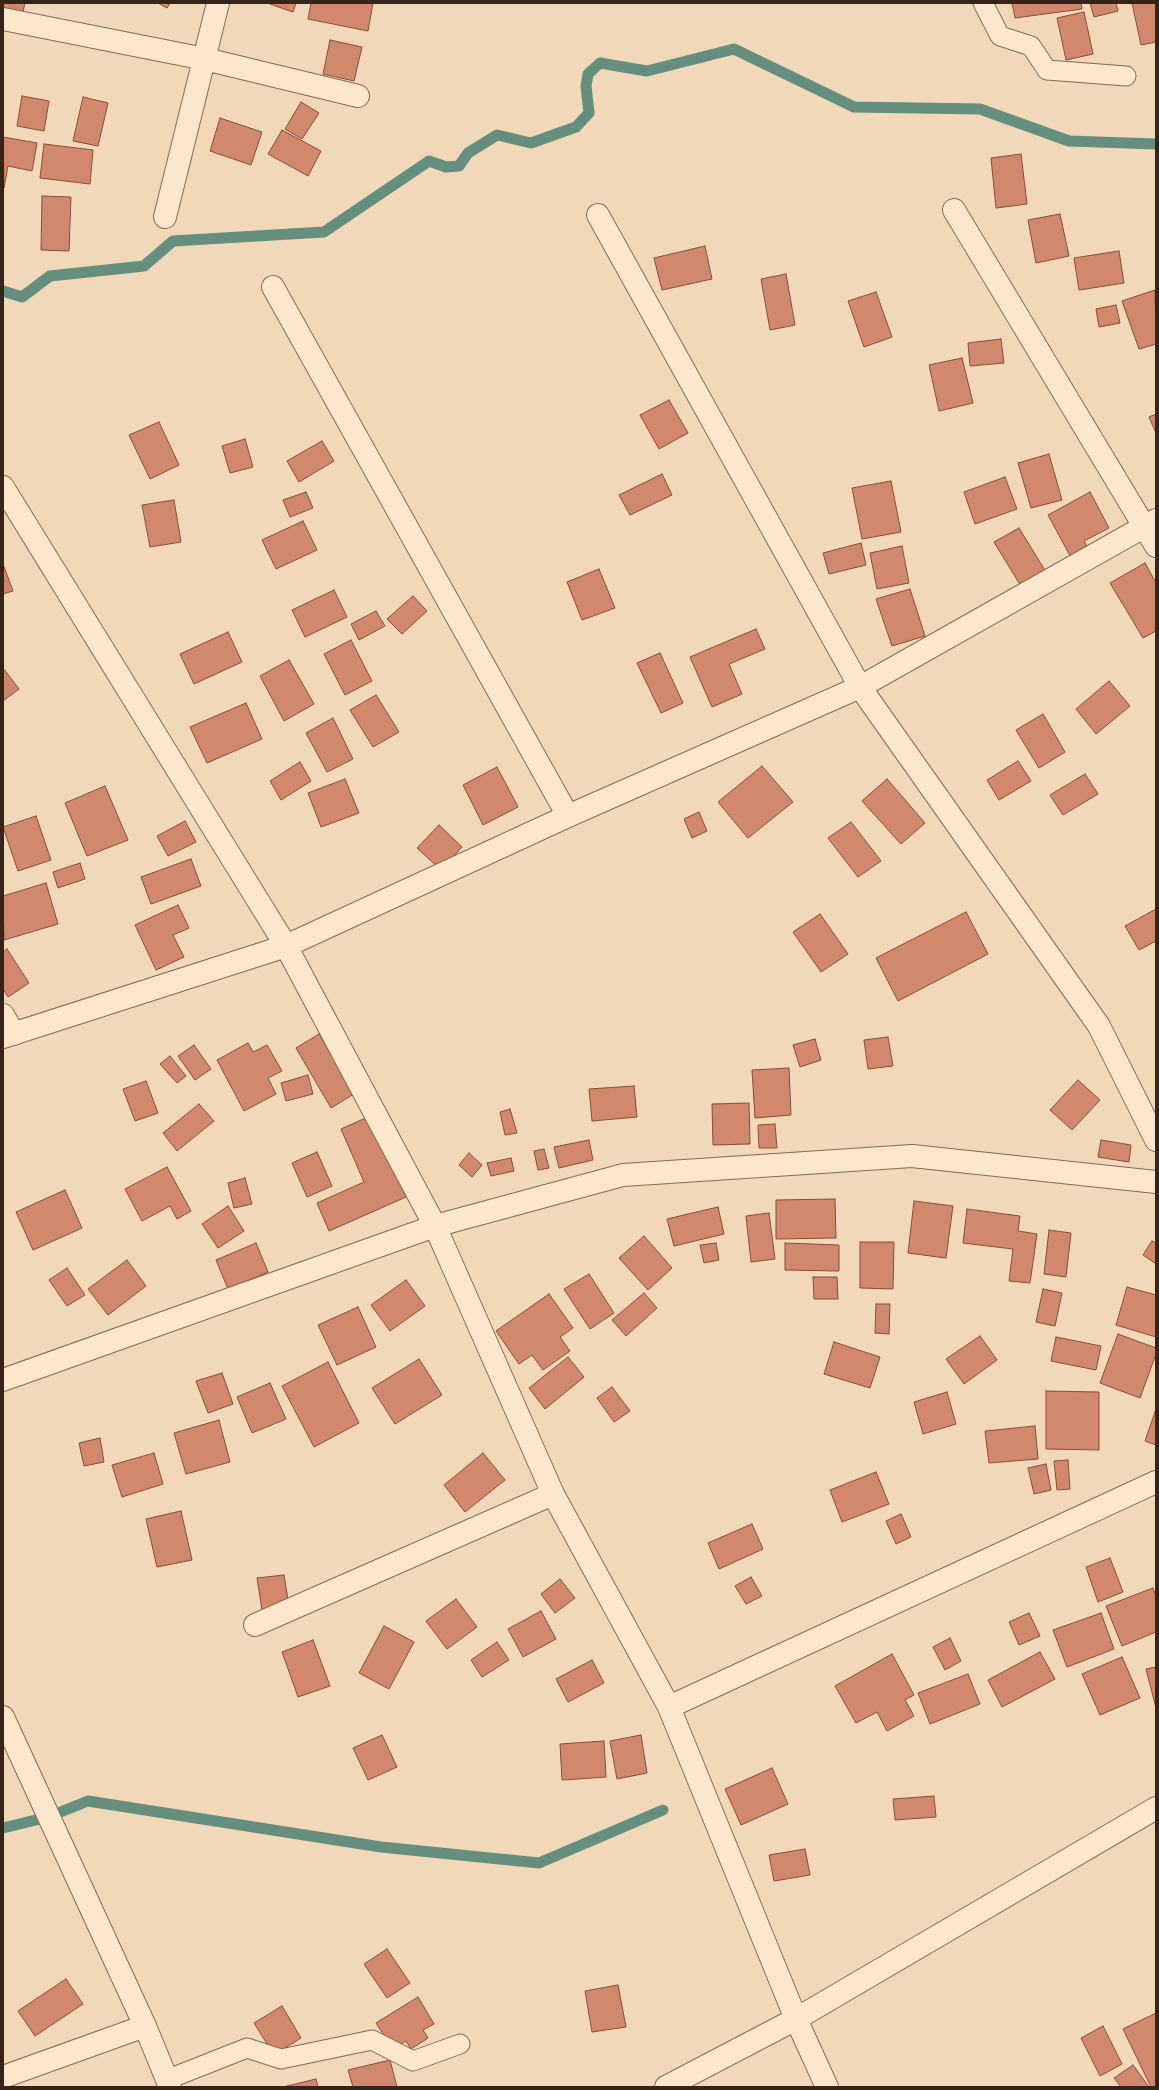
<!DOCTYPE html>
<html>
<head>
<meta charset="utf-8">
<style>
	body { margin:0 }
	#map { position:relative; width:1159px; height:2090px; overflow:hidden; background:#f1d8b9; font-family:"IBM Plex Serif",serif }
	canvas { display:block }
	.frame { position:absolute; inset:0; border:4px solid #362319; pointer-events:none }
</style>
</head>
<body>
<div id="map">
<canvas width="1159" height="2090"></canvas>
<div class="frame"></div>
</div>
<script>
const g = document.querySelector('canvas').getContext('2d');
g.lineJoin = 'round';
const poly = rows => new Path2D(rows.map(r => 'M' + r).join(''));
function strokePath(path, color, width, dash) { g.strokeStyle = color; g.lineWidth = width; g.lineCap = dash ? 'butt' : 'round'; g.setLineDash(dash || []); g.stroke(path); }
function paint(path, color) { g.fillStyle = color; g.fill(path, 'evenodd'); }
strokePath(poly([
	[3,291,22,297,50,276,144,266,173,241,324,232,429,161,446,167,459,166,468,153,497,135,531,143,576,127,589,113,586,86,588,74,600,63,647,71,734,49,854,107,980,109,1069,141,1156,144],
	[3,1828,48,1817,88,1801,381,1847,539,1863,663,1810]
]), '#668e7e', 11);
const building = poly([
	[3,3,25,3,23,12,3,8,3,3],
	[158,3,170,3,167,8,158,3],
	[267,3,296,3,293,12,267,3],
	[311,3,373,3,368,31,308,19,311,3],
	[1012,3,1081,3,1082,9,1015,18,1012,3],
	[1090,3,1116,3,1118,11,1094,17,1090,3],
	[1132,3,1156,3,1156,42,1141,45,1132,3],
	[1084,12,1093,54,1066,60,1057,18,1084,12],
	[330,40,362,47,354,81,323,74,330,40],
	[22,96,49,101,44,131,17,126,22,96],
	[83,97,108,103,98,146,73,141,83,97],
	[301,102,319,113,302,139,285,129,301,102],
	[220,118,262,132,251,165,210,151,220,118],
	[282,130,321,151,308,176,268,154,282,130],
	[3,137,37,143,32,171,8,166,4,188,3,137],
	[44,144,93,150,90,184,40,178,44,144],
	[1021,154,1027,204,996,208,991,158,1021,154],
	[42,196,71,197,69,251,41,250,42,196],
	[1060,214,1069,256,1036,263,1028,220,1060,214],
	[705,246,712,279,662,290,654,258,705,246],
	[1119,251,1124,283,1079,290,1074,258,1119,251],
	[786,274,795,325,770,330,761,279,786,274],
	[1155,290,1156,344,1139,349,1122,301,1155,290],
	[876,292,892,337,864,347,848,301,876,292],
	[1116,305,1120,323,1099,327,1096,309,1116,305],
	[1001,339,1004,363,970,366,968,343,1001,339],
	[962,358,973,403,939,411,929,365,962,358],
	[669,400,688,433,659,449,640,415,669,400],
	[1156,414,1156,433,1149,417,1156,414],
	[159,422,179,465,150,479,129,435,159,422],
	[245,439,253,467,230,473,222,446,245,439],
	[322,441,334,461,299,482,287,461,322,441],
	[1049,454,1062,500,1031,508,1018,463,1049,454],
	[662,474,672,495,630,515,619,495,662,474],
	[1005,477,1017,509,975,524,964,492,1005,477],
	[891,481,901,532,862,539,852,488,891,481],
	[306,492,313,508,290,517,283,500,306,492],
	[1090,492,1109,528,1084,541,1091,554,1074,563,1048,515,1090,492],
	[174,500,181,542,150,547,142,505,174,500],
	[303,521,317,550,276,569,262,540,303,521],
	[1019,528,1046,572,1022,588,994,542,1019,528],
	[861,543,866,565,829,574,823,553,861,543],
	[902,546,909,583,877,589,870,553,902,546],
	[1145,563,1156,583,1156,631,1143,638,1110,583,1145,563],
	[3,564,13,591,3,594,3,564],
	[599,569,615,608,582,620,567,582,599,569],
	[910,589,925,636,892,646,876,599,910,589],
	[334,590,347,617,305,637,292,610,334,590],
	[413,596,427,611,402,634,387,619,413,596],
	[376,611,385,626,359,640,351,624,376,611],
	[756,629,765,649,729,664,742,694,712,707,690,657,756,629],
	[228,632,242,662,194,684,180,654,228,632],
	[351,640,372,681,345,695,324,654,351,640],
	[660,653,683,703,661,713,637,663,660,653],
	[289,660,314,704,284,721,260,676,289,660],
	[3,668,19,689,3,701,3,668],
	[1109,681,1130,706,1096,734,1076,709,1109,681],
	[376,695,399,732,373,747,350,710,376,695],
	[246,703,262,739,207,763,190,727,246,703],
	[1043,714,1065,752,1039,768,1016,730,1043,714],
	[333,718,353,759,327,772,306,733,333,718],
	[1018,761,1031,781,999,800,987,780,1018,761],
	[300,762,311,781,281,800,270,781,300,762],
	[762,766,793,802,748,838,718,802,762,766],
	[497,767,518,807,483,825,463,785,497,767],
	[1085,774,1098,794,1063,815,1050,795,1085,774],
	[345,779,359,813,321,827,308,793,345,779],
	[887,779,925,823,901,844,862,801,887,779],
	[105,786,128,840,87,856,65,803,105,786],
	[699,812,707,831,692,838,684,819,699,812],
	[36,816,51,860,18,871,3,827,36,816],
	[185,821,196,842,168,856,157,836,185,821],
	[851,822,881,861,858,877,828,838,851,822],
	[439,825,462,847,441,870,417,848,439,825],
	[191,859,201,886,151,904,141,877,191,859],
	[80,863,85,879,58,888,53,872,80,863],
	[46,883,58,924,4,940,3,896,46,883],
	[178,905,189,928,173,935,184,957,156,970,135,925,178,905],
	[1156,909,1156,941,1139,950,1125,926,1156,909],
	[966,912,988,954,898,1001,876,958,966,912],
	[820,914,848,954,821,972,793,932,820,914],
	[7,949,29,983,8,997,3,989,3,952,7,949],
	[319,1034,354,1094,331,1108,296,1048,319,1034],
	[888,1037,893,1066,868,1069,864,1040,888,1037],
	[815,1039,821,1060,800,1067,793,1045,815,1039],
	[248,1043,253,1052,267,1045,282,1071,268,1078,276,1094,244,1111,217,1060,248,1043],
	[194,1045,211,1069,195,1080,178,1056,194,1045],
	[170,1056,186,1076,177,1083,160,1064,170,1056],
	[789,1068,791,1115,755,1118,752,1070,789,1068],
	[308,1075,313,1094,286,1101,281,1083,308,1075],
	[1078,1080,1100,1100,1072,1130,1050,1110,1078,1080],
	[146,1081,158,1113,135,1121,123,1089,146,1081],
	[634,1086,637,1117,592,1121,589,1089,634,1086],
	[749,1103,750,1144,713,1145,712,1104,749,1103],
	[199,1104,214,1121,177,1151,163,1133,199,1104],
	[510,1109,517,1133,505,1135,500,1112,510,1109],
	[370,1116,406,1197,329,1231,317,1203,364,1182,341,1129,370,1116],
	[775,1124,777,1148,759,1148,758,1125,775,1124],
	[589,1140,593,1160,559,1168,554,1147,589,1140],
	[1101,1140,1131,1145,1129,1162,1098,1157,1101,1140],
	[544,1149,549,1168,538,1170,534,1151,544,1149],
	[317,1152,332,1186,307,1197,292,1163,317,1152],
	[469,1153,482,1165,472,1177,459,1165,469,1153],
	[511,1158,514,1171,491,1176,487,1163,511,1158],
	[167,1167,191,1211,177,1219,170,1206,142,1221,125,1189,167,1167],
	[245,1178,252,1204,234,1208,228,1183,245,1178],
	[65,1190,82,1228,33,1250,16,1212,65,1190],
	[835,1199,836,1238,776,1239,776,1200,835,1199],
	[914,1201,953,1206,946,1258,908,1253,914,1201],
	[228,1206,244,1231,218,1248,202,1224,228,1206],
	[718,1207,724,1234,674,1246,667,1219,718,1207],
	[967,1209,1020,1216,1018,1231,1037,1234,1030,1283,1009,1281,1013,1249,963,1243,967,1209],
	[769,1213,775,1259,751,1262,746,1216,769,1213],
	[1049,1230,1071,1233,1066,1277,1044,1274,1049,1230],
	[644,1236,672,1268,648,1290,619,1258,644,1236],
	[1152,1241,1156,1243,1156,1264,1143,1255,1152,1241],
	[860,1242,894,1242,893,1289,860,1288,860,1242],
	[256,1243,268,1272,228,1289,216,1260,256,1243],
	[716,1243,719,1260,704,1263,700,1245,716,1243],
	[785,1243,839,1245,839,1271,785,1270,785,1243],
	[127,1260,146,1286,108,1315,88,1289,127,1260],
	[67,1268,85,1295,67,1306,49,1280,67,1268],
	[589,1274,614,1313,590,1329,564,1289,589,1274],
	[813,1277,837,1277,838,1299,814,1299,813,1277],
	[406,1280,425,1306,390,1331,371,1305,406,1280],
	[1127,1287,1156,1295,1156,1337,1116,1325,1127,1287],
	[1043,1289,1062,1293,1055,1326,1036,1322,1043,1289],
	[644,1293,657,1308,626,1336,612,1320,644,1293],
	[549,1294,573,1328,560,1337,570,1351,543,1370,532,1355,519,1364,496,1331,549,1294],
	[876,1304,890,1304,889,1334,875,1333,876,1304],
	[358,1307,376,1347,337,1365,318,1325,358,1307],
	[1118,1334,1156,1348,1156,1354,1140,1398,1100,1383,1118,1334],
	[980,1336,997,1360,964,1384,946,1359,980,1336],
	[1056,1337,1101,1346,1096,1370,1051,1361,1056,1337],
	[834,1342,880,1357,870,1388,824,1374,834,1342],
	[568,1357,584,1377,545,1409,529,1388,568,1357],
	[419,1359,442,1395,395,1424,372,1388,419,1359],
	[328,1362,359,1423,314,1447,282,1386,328,1362],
	[222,1373,233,1404,208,1413,196,1381,222,1373],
	[270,1383,286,1419,252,1433,237,1397,270,1383],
	[612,1387,630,1411,614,1422,597,1398,612,1387],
	[1046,1391,1099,1392,1099,1450,1046,1449,1046,1391],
	[947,1392,956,1424,923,1434,914,1402,947,1392],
	[1156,1409,1156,1445,1145,1441,1156,1409],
	[219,1420,230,1462,186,1474,174,1433,219,1420],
	[1035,1426,1038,1459,989,1463,985,1431,1035,1426],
	[100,1438,104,1462,84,1466,79,1443,100,1438],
	[154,1453,163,1484,122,1497,112,1465,154,1453],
	[483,1453,505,1480,465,1512,444,1485,483,1453],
	[1068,1460,1070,1489,1057,1490,1054,1461,1068,1460],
	[1046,1464,1051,1490,1034,1494,1028,1468,1046,1464],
	[876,1472,889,1504,842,1522,830,1490,876,1472],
	[181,1511,192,1560,157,1567,146,1519,181,1511],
	[901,1514,911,1537,896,1544,886,1521,901,1514],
	[752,1524,763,1549,719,1569,708,1543,752,1524],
	[1110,1558,1123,1592,1098,1602,1086,1567,1110,1558],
	[284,1575,289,1606,262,1610,257,1578,284,1575],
	[751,1577,762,1596,746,1604,735,1586,751,1577],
	[560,1579,575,1598,555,1613,541,1594,560,1579],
	[1153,1588,1156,1596,1156,1632,1122,1646,1106,1606,1153,1588],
	[456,1599,477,1627,447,1649,426,1621,456,1599],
	[541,1611,556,1639,523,1657,508,1629,541,1611],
	[1029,1613,1040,1636,1019,1645,1009,1622,1029,1613],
	[1101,1613,1114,1649,1067,1667,1053,1630,1101,1613],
	[384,1626,414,1642,389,1689,359,1673,384,1626],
	[950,1638,961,1661,945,1670,933,1647,950,1638],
	[313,1640,330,1686,298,1697,282,1652,313,1640],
	[497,1642,509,1660,482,1677,471,1660,497,1642],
	[1040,1652,1055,1679,1002,1707,988,1680,1040,1652],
	[892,1654,914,1695,905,1700,914,1716,887,1731,877,1712,856,1723,835,1686,892,1654],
	[1122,1657,1140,1698,1100,1715,1082,1674,1122,1657],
	[592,1660,604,1683,568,1702,556,1679,592,1660],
	[1156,1667,1156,1708,1146,1669,1156,1667],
	[968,1674,980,1704,930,1724,918,1693,968,1674],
	[382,1735,397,1767,368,1780,353,1748,382,1735],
	[641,1735,647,1773,617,1779,610,1741,641,1735],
	[604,1741,606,1777,562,1780,560,1744,604,1741],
	[772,1768,788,1804,741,1825,725,1789,772,1768],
	[934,1796,936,1817,895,1820,893,1799,934,1796],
	[805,1849,810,1875,774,1881,769,1855,805,1849],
	[387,1949,410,1983,387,1998,364,1964,387,1949],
	[66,1979,83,2004,35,2036,18,2011,66,1979],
	[618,1985,626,2027,592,2032,585,1991,618,1985],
	[418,1997,434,2024,423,2030,428,2038,411,2049,406,2041,393,2049,376,2023,418,1997],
	[282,2006,301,2038,274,2055,254,2023,282,2006],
	[1156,2013,1156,2087,1151,2087,1123,2029,1156,2013],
	[1103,2026,1122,2064,1100,2076,1081,2038,1103,2026],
	[390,2060,397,2087,353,2087,348,2070,390,2060],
	[1133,2065,1149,2087,1121,2087,1114,2078,1133,2065],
	[316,2079,318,2087,283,2087,316,2079]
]);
paint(building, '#d2886c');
strokePath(building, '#894c37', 1);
const service = poly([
	[983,3,1000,36,1031,46,1047,70,1126,76],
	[166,2080,247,2048,281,2059,372,2040,413,2061,460,2044]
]);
const minor = poly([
	[3,19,205,59,358,96],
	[954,210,1156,546],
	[598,215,860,687,1099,1026,1156,1140],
	[165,217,218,3],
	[273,287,568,816],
	[3,487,286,946,435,1226,553,1494,669,1707,796,2019,827,2087],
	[3,1015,14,1034],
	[3,1037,286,946,568,816,860,687,1156,520],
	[255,1625,553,1494],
	[669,1707,1156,1482],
	[3,1717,145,2026,170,2087],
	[3,2077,145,2026],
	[666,2087,796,2019,1156,1808]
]);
const tertiary = poly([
	[3,1380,435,1226,623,1175,912,1156,1156,1182]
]);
strokePath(service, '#886853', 21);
strokePath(minor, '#886853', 24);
strokePath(tertiary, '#886853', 24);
strokePath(service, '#fbe7cc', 19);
strokePath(minor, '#fbe7cc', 22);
strokePath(tertiary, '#fbe7cc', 22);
</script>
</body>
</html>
